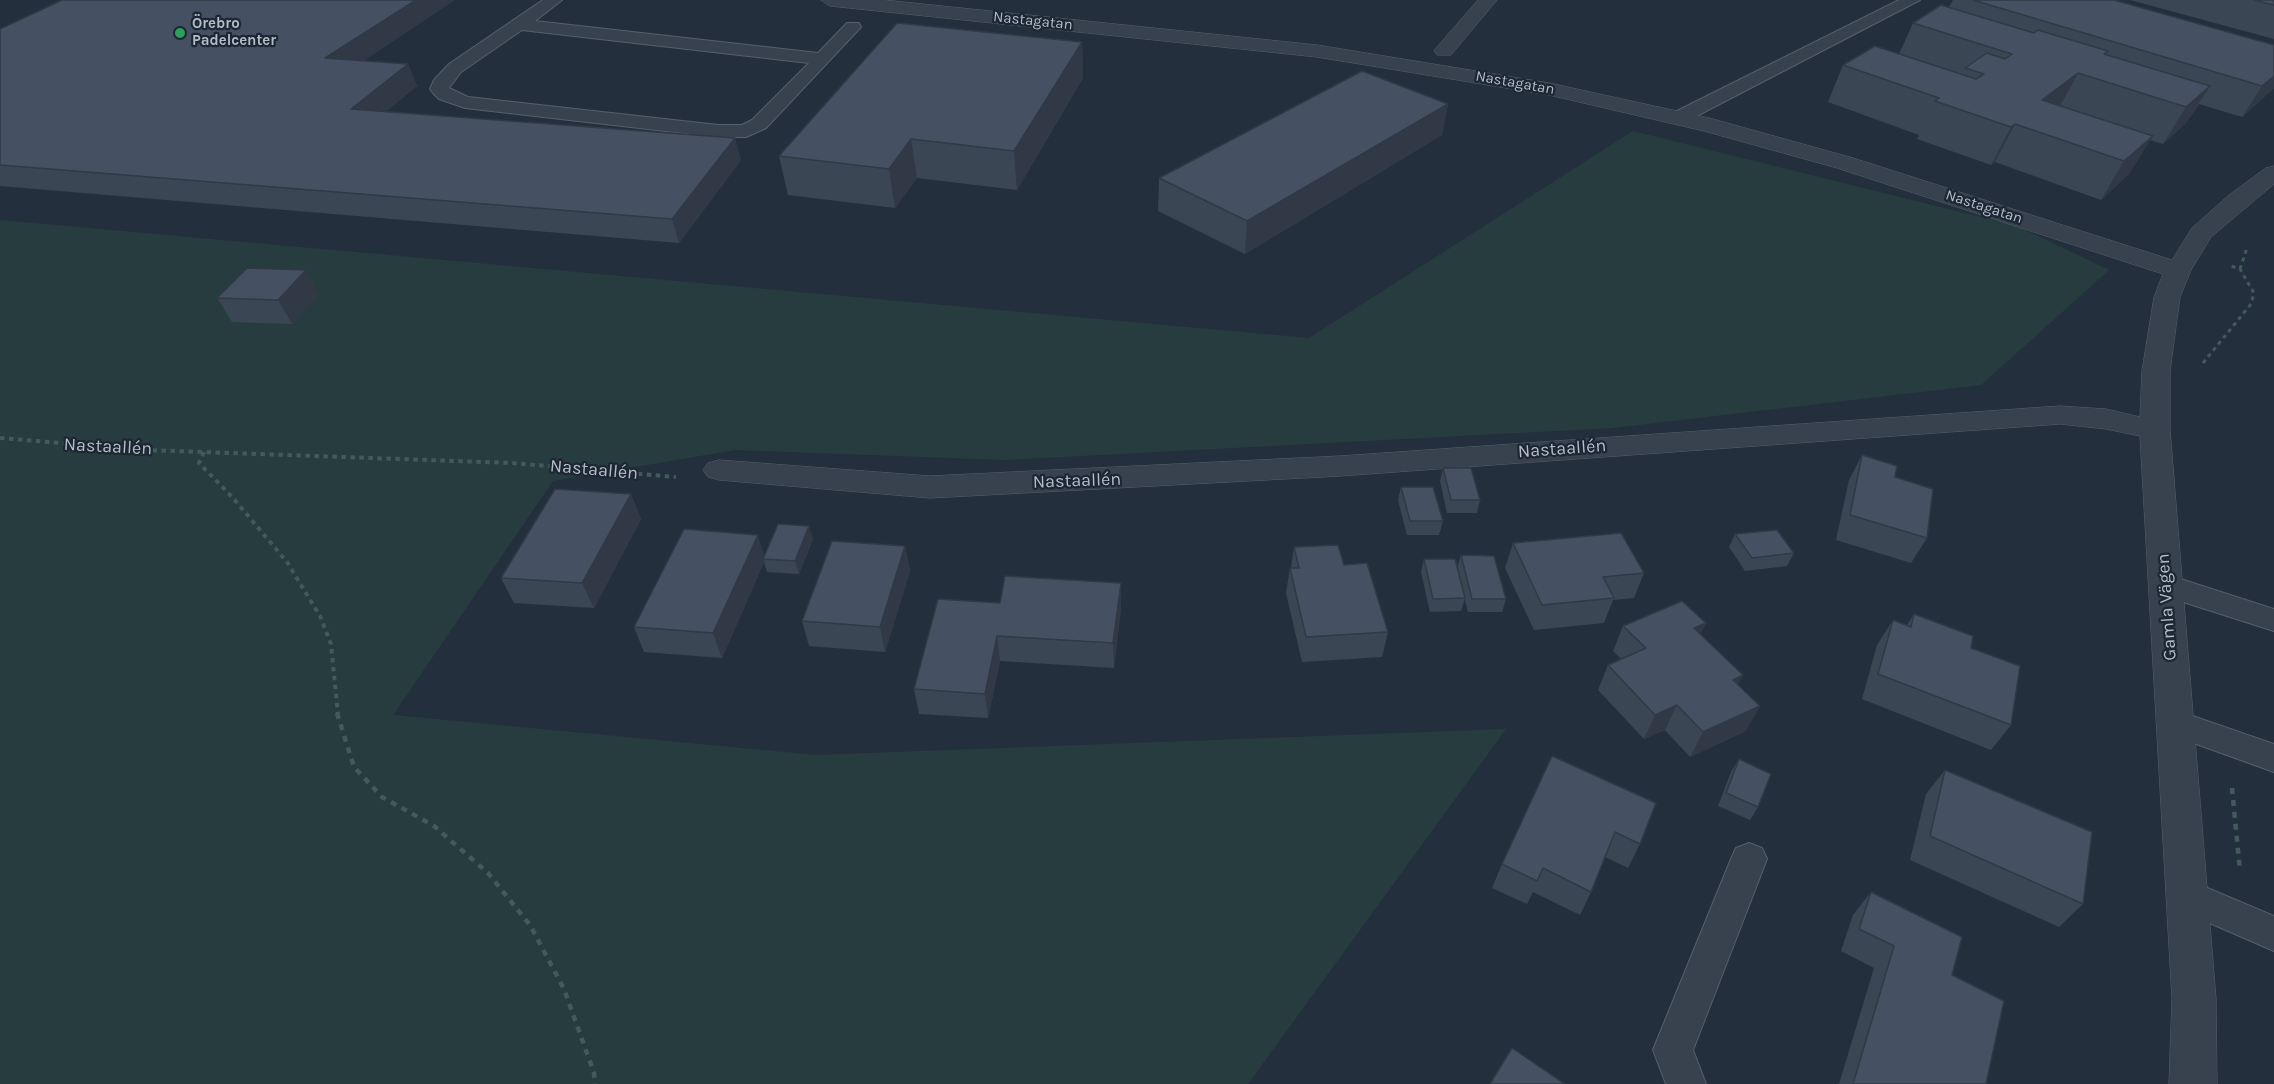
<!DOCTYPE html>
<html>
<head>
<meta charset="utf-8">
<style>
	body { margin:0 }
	canvas { display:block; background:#242f3e }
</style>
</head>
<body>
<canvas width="2274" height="1084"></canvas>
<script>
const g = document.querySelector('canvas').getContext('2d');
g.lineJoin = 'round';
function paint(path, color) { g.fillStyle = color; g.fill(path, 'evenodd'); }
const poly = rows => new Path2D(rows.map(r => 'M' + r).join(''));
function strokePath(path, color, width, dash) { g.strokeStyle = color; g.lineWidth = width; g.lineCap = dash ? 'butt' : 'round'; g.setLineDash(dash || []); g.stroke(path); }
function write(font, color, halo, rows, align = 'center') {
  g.font = font + ' Karla,sans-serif'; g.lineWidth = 4.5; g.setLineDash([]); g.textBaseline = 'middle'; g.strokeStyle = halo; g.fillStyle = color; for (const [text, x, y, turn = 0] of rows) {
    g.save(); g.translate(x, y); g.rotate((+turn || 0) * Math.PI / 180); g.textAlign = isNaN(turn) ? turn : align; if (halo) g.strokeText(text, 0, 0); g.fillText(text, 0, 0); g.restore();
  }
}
paint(poly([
	[1633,131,2017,226,2109,270,1981,385,1612,428,1005,460,735,450,553,481,393,715,816,755,1506,729,1248,1084,0,1084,0,220,1309,338]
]), '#263c3f');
const service = poly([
	[543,0,562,0,535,21,818,53,847,23,859,23,861,27,766,128,746,137,718,137,465,108,439,99,433,93,430,89,434,80,449,64,543,0],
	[522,30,809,63,752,120,742,125,718,125,468,97,449,88,461,72,522,30],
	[1899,0,1920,0,1685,122,1678,124,1669,118,1671,114,1899,0],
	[2165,574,2274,609,2274,631,2155,593,2150,585,2155,577,2165,574],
	[2175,710,2274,744,2274,772,2163,732,2159,723,2163,714,2175,710],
	[1749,843,1762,848,1767,859,1693,1050,1706,1084,1666,1084,1653,1050,1731,859,1736,848,1749,843],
	[2186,879,2274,916,2274,951,2173,907,2168,895,2173,883,2186,879]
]);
const minor = poly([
	[821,0,884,0,1317,45,1549,83,1709,118,1853,158,2172,260,2192,228,2229,195,2266,168,2274,166,2274,184,2211,237,2191,270,2180,297,2170,371,2170,430,2216,999,2217,1084,2169,1084,2172,999,2140,436,2106,429,2060,424,1340,476,930,498,719,480,708,477,703,470,708,463,719,460,930,476,1340,456,2060,406,2106,409,2140,417,2142,371,2154,297,2163,274,1837,168,1704,131,1549,95,1317,57,830,6,821,0],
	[1478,0,1497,0,1451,55,1437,55,1434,51,1437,47,1478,0]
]);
strokePath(service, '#565f6c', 2);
strokePath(minor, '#565f6c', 1);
strokePath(poly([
	[2240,269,2247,248],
	[2203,363,2251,304,2254,293,2240,269,2228,265]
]), '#44595c', 3, [4, 4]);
strokePath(poly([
	[0,438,146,450,512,463,676,477],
	[204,452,199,463,233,498,287,562,320,616,331,644,338,715]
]), '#44595c', 4, [4.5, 4.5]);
strokePath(poly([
	[337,713,354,767,382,797,434,826,488,873,530,925,564,989,594,1073,595,1084],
	[2232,788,2240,871]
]), '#44595c', 4.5, [6, 6]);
paint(service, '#38414e');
paint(minor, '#38414e');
paint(poly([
	[1953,0,2114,0,2274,88,2242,117,2199,104,2186,123,2163,144,2150,140,2129,174,2101,200,1995,162,1991,165,1917,139,1919,135,1828,102,1843,65,1899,54,1913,23,1949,7],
	[2130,0,2274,0,2274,39],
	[0,29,408,64,417,86,385,112,741,160,679,243,0,186],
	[1082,42,1083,78,1017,190,917,178,895,208,788,195,779,156],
	[1448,104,1442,135,1245,254,1158,211,1159,178],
	[319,294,292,324,232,322,217,298],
	[1862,455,1927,538,1911,563,1836,540,1849,480],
	[1443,468,1480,500,1477,513,1447,513,1440,481],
	[1401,487,1443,521,1439,535,1407,535,1398,500],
	[631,494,641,519,594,608,514,603,501,578],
	[1735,534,1794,553,1787,566,1745,571,1729,547],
	[813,539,799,574,767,572,764,562,722,658,644,652,634,627,764,556],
	[1513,543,1644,573,1634,598,1613,600,1604,623,1534,630,1505,568],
	[905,546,910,571,885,652,809,646,802,621],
	[1294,547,1344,565,1388,632,1382,657,1302,662,1286,593,1290,568,1291,568],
	[1461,555,1506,599,1502,612,1468,612,1457,568],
	[1424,559,1465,598,1461,611,1430,612,1421,572],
	[1121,583,1121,608,1114,668,1000,661,988,718,919,714,914,689,1000,603],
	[1914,614,1971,648,2011,725,1991,750,1862,699,1877,645,1893,620,1907,625],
	[1706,623,1700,634,1738,685,1746,731,1690,757,1665,730,1644,739,1598,690,1608,665,1621,659,1613,651,1623,626],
	[1552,756,1640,844,1628,868,1605,857,1591,892,1580,915,1533,892,1527,904,1492,888,1502,864],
	[1739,759,1758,807,1750,820,1718,806,1731,772],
	[1945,770,2083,904,2059,927,1910,860,1926,794],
	[1871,892,1952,975,1986,1084,1839,1084,1874,968,1841,951,1853,915]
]), '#3b4654');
paint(poly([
	[416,0,455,0,335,80,325,58],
	[1082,42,1083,78,1017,190,1014,151],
	[408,64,417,86,361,131,351,109],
	[2078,73,2058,110,2042,100],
	[2274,76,2274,88,2242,117,2262,86],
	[2210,86,2186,123,2163,144,2186,107],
	[1448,104,1442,135,1245,254,1247,221],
	[2015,124,1995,162,1991,165,2011,127],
	[2153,136,2129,174,2101,200,2124,161],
	[735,138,741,160,679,243,672,219],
	[911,139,917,178,895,208,889,169],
	[306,270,319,294,292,324,278,300],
	[631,494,641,519,594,608,582,583],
	[809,526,813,539,799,574,795,561],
	[758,535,765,559,763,559,764,562,722,658,713,633],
	[905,546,910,571,885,652,880,627],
	[1121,583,1121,608,1114,668,1113,643],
	[1706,623,1694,648,1694,628],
	[997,636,1000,661,988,718,985,694],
	[1743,675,1730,700,1733,680],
	[1677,705,1665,730,1644,739,1655,715],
	[1760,706,1746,731,1690,757,1703,732]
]), '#303945');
const building = poly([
	[62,0,416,0,325,58,408,64,351,109,735,138,672,219,0,165,0,29,62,0],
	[1973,0,2114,0,2274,45,2274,76,2262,86,1973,0],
	[2254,0,2274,0,2274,5,2254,0],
	[1941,5,2034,33,2038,30,2108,51,2104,54,2210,86,2186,107,2078,73,2042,100,2153,136,2124,161,2015,124,2011,127,1935,101,1939,98,1843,65,1875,46,1976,79,1984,74,1965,68,1987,53,2005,59,2012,54,1913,23,1941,5],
	[897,23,1082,42,1014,151,911,139,889,169,779,156,897,23],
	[1362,71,1448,104,1247,221,1159,178,1362,71],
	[247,268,306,270,278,300,217,298,247,268],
	[1862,455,1897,466,1895,477,1933,489,1927,538,1850,515,1862,455],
	[1443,468,1471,468,1480,500,1451,500,1443,468],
	[1401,487,1433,487,1443,521,1410,521,1401,487],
	[555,489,631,494,582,583,501,578,555,489],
	[778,524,809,526,795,561,763,559,778,524],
	[684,529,758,535,713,633,634,627,684,529],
	[1777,530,1794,553,1752,558,1735,534,1777,530],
	[1621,533,1644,573,1603,577,1614,598,1542,605,1513,543,1621,533],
	[832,541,905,546,880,627,802,621,832,541],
	[1338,545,1344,565,1367,563,1388,632,1306,637,1290,568,1299,568,1294,547,1338,545],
	[1461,555,1494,556,1506,599,1472,599,1461,555],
	[1424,559,1455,559,1465,598,1433,599,1424,559],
	[1005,576,1121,583,1113,643,997,636,985,694,914,689,938,599,1000,603,1005,576],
	[1682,601,1706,623,1694,628,1743,675,1733,680,1760,706,1703,732,1677,705,1655,715,1608,665,1646,648,1623,626,1682,601],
	[1914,614,1973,636,1971,648,2020,666,2011,725,1878,674,1893,620,1911,627,1914,614],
	[1552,756,1656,803,1640,844,1615,832,1591,892,1543,868,1537,881,1502,864,1552,756],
	[1739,759,1771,774,1758,807,1726,793,1739,759],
	[1945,770,2092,832,2083,904,1930,836,1945,770],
	[1871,892,1962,937,1952,975,2004,1001,1986,1084,1853,1084,1894,946,1859,929,1871,892],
	[1512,1048,1565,1084,1490,1084,1512,1048]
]);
paint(building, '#455162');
strokePath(building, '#303945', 1.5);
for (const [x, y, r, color] of [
	[180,33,6,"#2e9e5b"]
]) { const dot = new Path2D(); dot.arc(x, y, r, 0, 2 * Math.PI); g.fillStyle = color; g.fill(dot); strokePath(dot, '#1d2633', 2); }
write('15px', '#b4bcc9', '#1d2633', [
	["Nastagatan",1033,21,6],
	["Nastagatan",1515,83,10],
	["Nastagatan",1984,207,18]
]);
write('bold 15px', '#b4bcc9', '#1d2633', [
	["Örebro",192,24],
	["Padelcenter",192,41]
], 'left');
write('18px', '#b4bcc9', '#1d2633', [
	["Nastaallén",108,447,3],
	["Nastaallén",1562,449,-4],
	["Nastaallén",594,470,5],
	["Nastaallén",1077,481,-2],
	["Gamla Vägen",2167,607,-94]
]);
</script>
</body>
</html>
